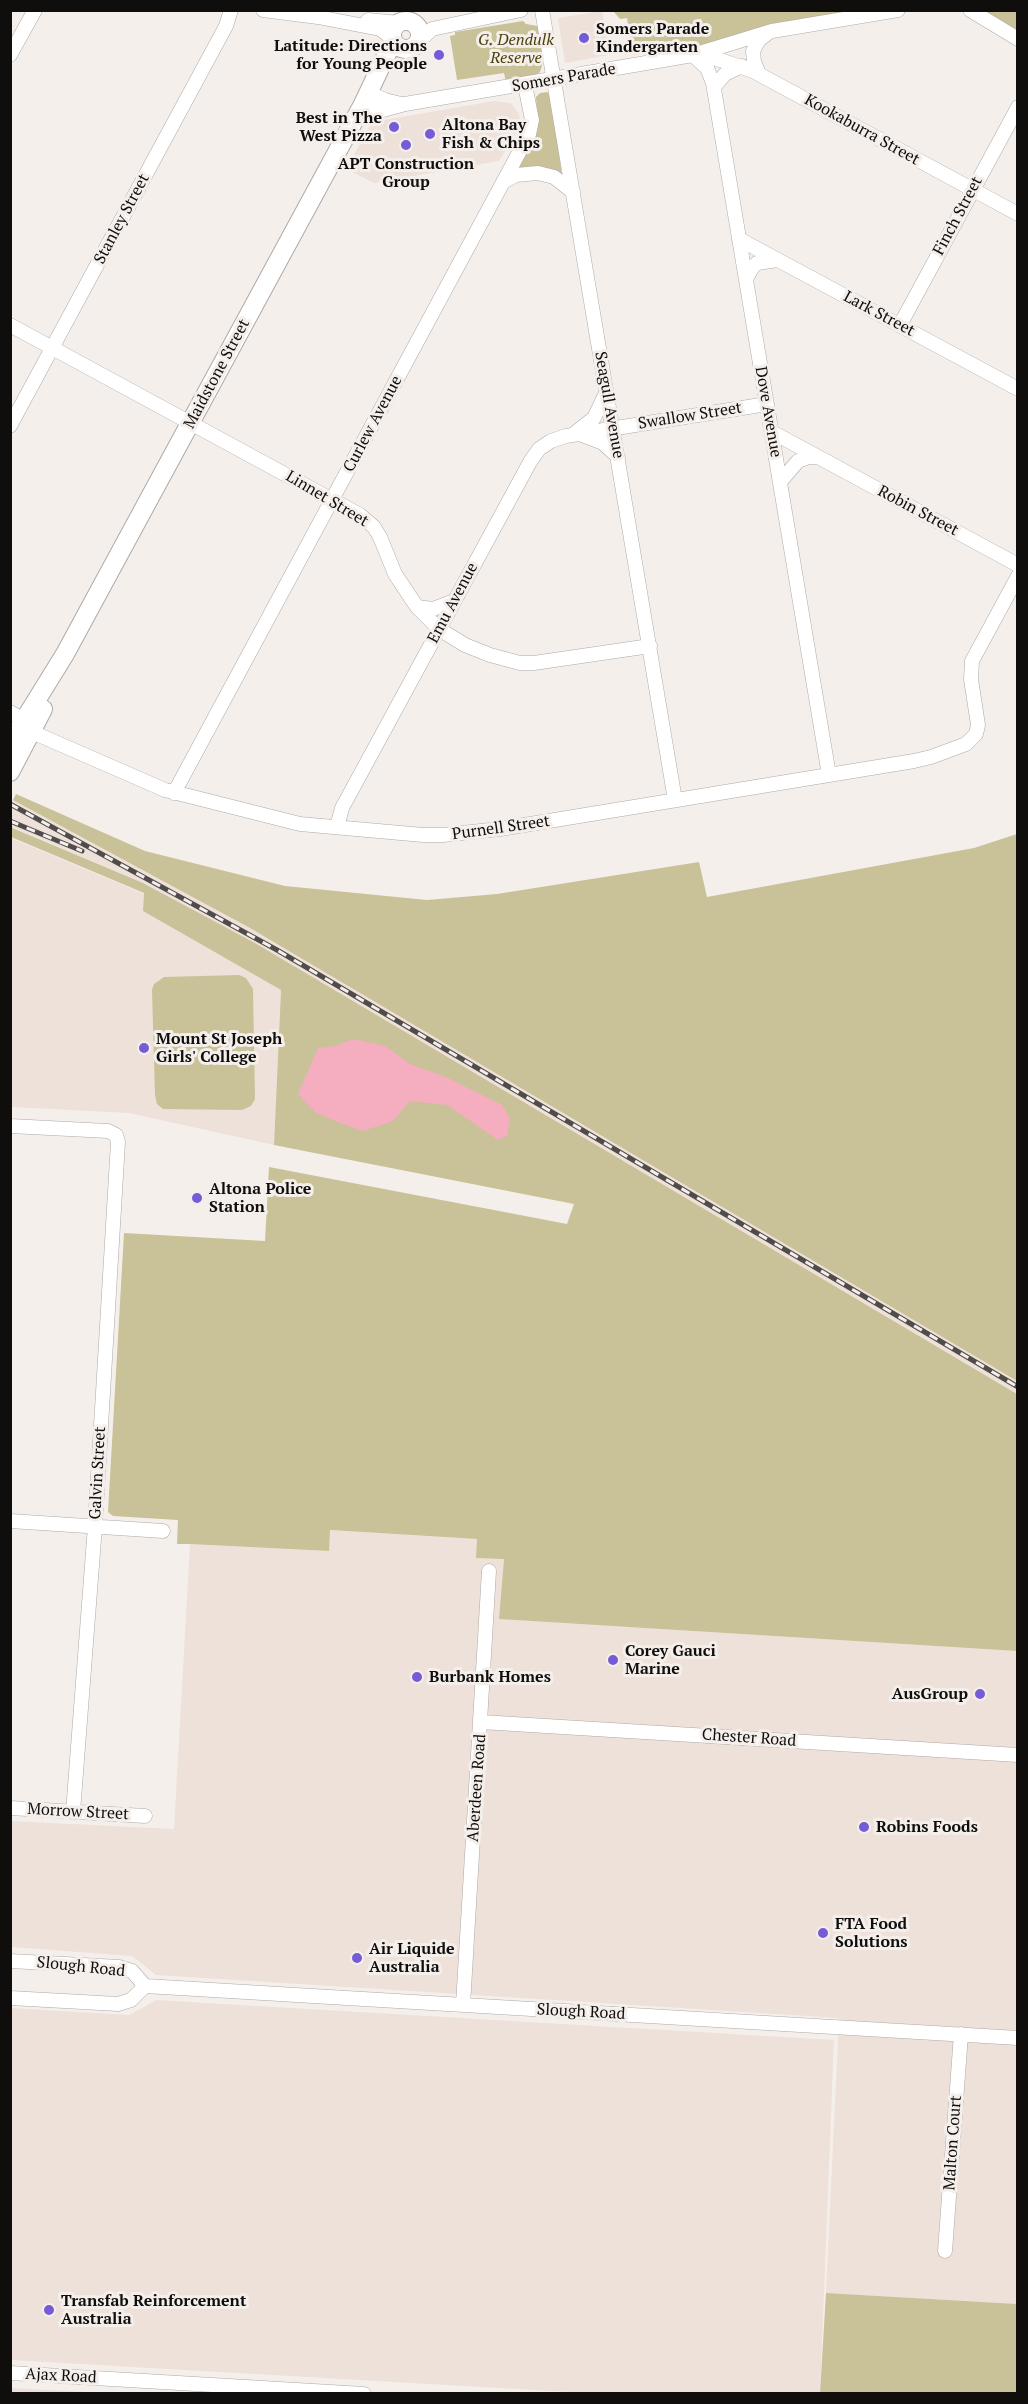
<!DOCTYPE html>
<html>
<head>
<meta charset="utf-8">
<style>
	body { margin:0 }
	#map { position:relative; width:1028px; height:2404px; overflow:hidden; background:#f5efec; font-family:"PT Serif",serif }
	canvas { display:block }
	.frame { position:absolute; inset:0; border:12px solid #100e0d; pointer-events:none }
</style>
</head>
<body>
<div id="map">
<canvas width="1028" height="2404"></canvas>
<div class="frame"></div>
</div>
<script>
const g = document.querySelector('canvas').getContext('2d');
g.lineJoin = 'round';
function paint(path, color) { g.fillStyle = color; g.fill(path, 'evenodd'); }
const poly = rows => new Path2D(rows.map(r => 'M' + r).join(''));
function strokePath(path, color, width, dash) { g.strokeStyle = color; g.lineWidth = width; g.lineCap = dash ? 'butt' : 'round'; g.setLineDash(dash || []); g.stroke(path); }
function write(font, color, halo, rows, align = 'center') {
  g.font = font + ' "PT Serif",serif'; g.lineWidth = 6; g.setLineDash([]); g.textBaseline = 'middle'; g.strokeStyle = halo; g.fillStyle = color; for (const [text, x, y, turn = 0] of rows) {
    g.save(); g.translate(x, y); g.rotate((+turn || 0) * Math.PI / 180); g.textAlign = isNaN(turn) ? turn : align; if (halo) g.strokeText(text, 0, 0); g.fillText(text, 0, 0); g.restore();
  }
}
paint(poly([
	[602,11,609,55,565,63,558,18],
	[494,101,511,103,519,114,521,125,499,161,374,183,346,169,372,122],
	[11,799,123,858,250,928,797,1249,1017,1381,1017,1394,255,943,143,883,11,827],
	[11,838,144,894,143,911,281,990,274,1145,129,1113,11,1107],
	[330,1530,477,1539,504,1559,500,1619,1017,1651,1017,2304,826,2293,839,2018,156,1975,132,1956,11,1947,11,1821,174,1829,190,1544,328,1551],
	[156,2000,834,2040,820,2393,586,2393,11,2360,11,2008,129,2015],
	[11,2388,109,2393,11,2393]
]), '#eee1da');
paint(poly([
	[613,11,858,11,770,24,702,46,678,51,676,45,635,55,632,52,627,18,620,19],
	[983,11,1017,11,1017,30,994,18],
	[523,21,526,24,538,26,544,59,540,72,536,75,506,82,504,73,457,80,450,36,455,35,455,32],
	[547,92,551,96,562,175,520,168,518,164,537,116,536,97,540,93],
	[16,794,145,851,285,886,427,900,497,894,699,862,707,897,974,848,1017,834,1017,1381,250,928,13,800],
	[10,827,143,883,255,943,1017,1394,1017,1651,499,1619,504,1559,476,1558,477,1539,330,1530,329,1551,190,1544,177,1544,178,1520,113,1516,108,1512,124,1233,265,1241,269,1167,567,1224,574,1204,274,1145,281,990,143,911,144,893,11,837],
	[239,975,246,978,253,989,255,1099,251,1106,242,1110,163,1109,157,1104,155,1095,152,990,154,984,164,977],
	[826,2293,1017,2304,1017,2393,820,2393]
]), '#c9c197');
paint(poly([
	[353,1039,385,1046,410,1064,448,1078,502,1105,510,1118,507,1136,498,1140,447,1105,410,1101,393,1121,363,1131,337,1122,315,1112,298,1094,318,1048,336,1046]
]), '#f5adc0');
const minor = poly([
	[263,10,318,17,380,29,392,38],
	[542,10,675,800],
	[970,10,1018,39],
	[368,20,399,23],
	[419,41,432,29,521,10],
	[702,54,753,71,1018,214],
	[10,55,35,10],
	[693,55,707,68,713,83,829,775],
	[759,74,754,62,753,51,759,40,768,33],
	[714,87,725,74,742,66],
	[369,93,385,100,401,104],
	[362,106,370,110,383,110,405,104,693,55,772,31,898,10],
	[503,182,516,175,538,173,554,177,573,192],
	[739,239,1018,389],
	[746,279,752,268,757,263,778,260],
	[10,325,360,515,374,527,380,537,395,574,417,607,439,629,465,645,490,655,520,663,534,663,650,646],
	[900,325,1018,107],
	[10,426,226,26,231,10],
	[772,432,1018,565],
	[575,433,594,418,606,393],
	[582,435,603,443,618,457],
	[780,482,798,461,809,457,818,457],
	[417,607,433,609,454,601],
	[10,712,24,720],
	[32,732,165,790,300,824,423,835,443,835,500,829,914,761,931,757,966,744,976,734,978,725,971,679,972,661,1018,576],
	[174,793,529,134,532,120,525,85],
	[337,827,342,808,530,462,539,449,551,441,566,436,767,404],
	[10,1126,108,1131,116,1135,118,1142,95,1526,73,1812],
	[10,1521,163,1531],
	[481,1722,1018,1755],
	[10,1808,145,1816],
	[10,1961,119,1967,132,1971,145,1986,1018,2038],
	[10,1998,118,2004,131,2000,145,1986],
	[463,2005,489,1571],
	[945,2251,961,2034],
	[10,2373,364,2394]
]);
const major = poly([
	'392 35a14 14 0 1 1 28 0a14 14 0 1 1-28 0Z',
	[10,743,65,654,362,106,393,41],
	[10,772,43,709]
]);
strokePath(minor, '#aea9a6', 15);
strokePath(major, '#aea9a6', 20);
strokePath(minor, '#fff', 14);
strokePath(major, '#fff', 18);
const rail = poly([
	[10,804,277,950,1018,1387],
	[10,821,82,851]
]);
strokePath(rail, '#4f4c4a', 5);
strokePath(rail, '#f5efec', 3, [9]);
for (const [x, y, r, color] of [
	[584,38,6,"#755bd6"],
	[439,55,6,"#755bd6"],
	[394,127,6,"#755bd6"],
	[430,134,6,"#755bd6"],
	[406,145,6,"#755bd6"],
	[144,1048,6,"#755bd6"],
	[197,1198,6,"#755bd6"],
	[613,1660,6,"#755bd6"],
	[417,1677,6,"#755bd6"],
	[980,1694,6,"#755bd6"],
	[864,1827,6,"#755bd6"],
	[823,1933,6,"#755bd6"],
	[357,1958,6,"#755bd6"],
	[49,2310,6,"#755bd6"]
]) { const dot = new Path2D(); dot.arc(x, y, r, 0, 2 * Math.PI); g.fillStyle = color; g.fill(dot); strokePath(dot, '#f5efec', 2); }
write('bold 16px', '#100e0d', '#f5efec', [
	["Somers Parade",596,29],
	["Kindergarten",596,47],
	["Latitude: Directions",427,46,"right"],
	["for Young People",427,64,"right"],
	["Best in The",382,118,"right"],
	["West Pizza",382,136,"right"],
	["Altona Bay",442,125],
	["Fish & Chips",442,143],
	["APT Construction",406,164,"center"],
	["Group",406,182,"center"],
	["Mount St Joseph",156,1039],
	["Girls' College",156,1057],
	["Altona Police",209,1189],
	["Station",209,1207],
	["Corey Gauci",625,1651],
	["Marine",625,1669],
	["Burbank Homes",429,1677],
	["AusGroup",968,1694,"right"],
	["Robins Foods",876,1827],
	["FTA Food",835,1924],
	["Solutions",835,1942],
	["Air Liquide",369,1949],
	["Australia",369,1967],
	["Transfab Reinforcement",61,2301],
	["Australia",61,2319]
], 'left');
write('italic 16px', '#4a400a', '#f5efec', [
	["G. Dendulk",516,40],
	["Reserve",516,58]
]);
write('16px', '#100e0d', '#f5efec', [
	["Somers Parade",564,78,-10],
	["Kookaburra Street",862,130,29],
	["Finch Street",958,216,-62],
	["Stanley Street",122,219,-62],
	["Lark Street",879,314,28],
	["Maidstone Street",217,374,-62],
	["Seagull Avenue",609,405,80],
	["Dove Avenue",768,412,80],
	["Swallow Street",690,416,-9],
	["Curlew Avenue",373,424,-62],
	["Linnet Street",327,499,31],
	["Robin Street",918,511,28],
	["Emu Avenue",453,603,-62],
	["Purnell Street",501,828,-8],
	["Galvin Street",98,1473,-87],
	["Chester Road",749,1738,4],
	["Aberdeen Road",477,1788,-86],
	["Morrow Street",78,1812,3],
	["Slough Road",81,1967,6],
	["Slough Road",581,2012,3],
	["Malton Court",953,2143,-86],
	["Ajax Road",61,2376,3]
]);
</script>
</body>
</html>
